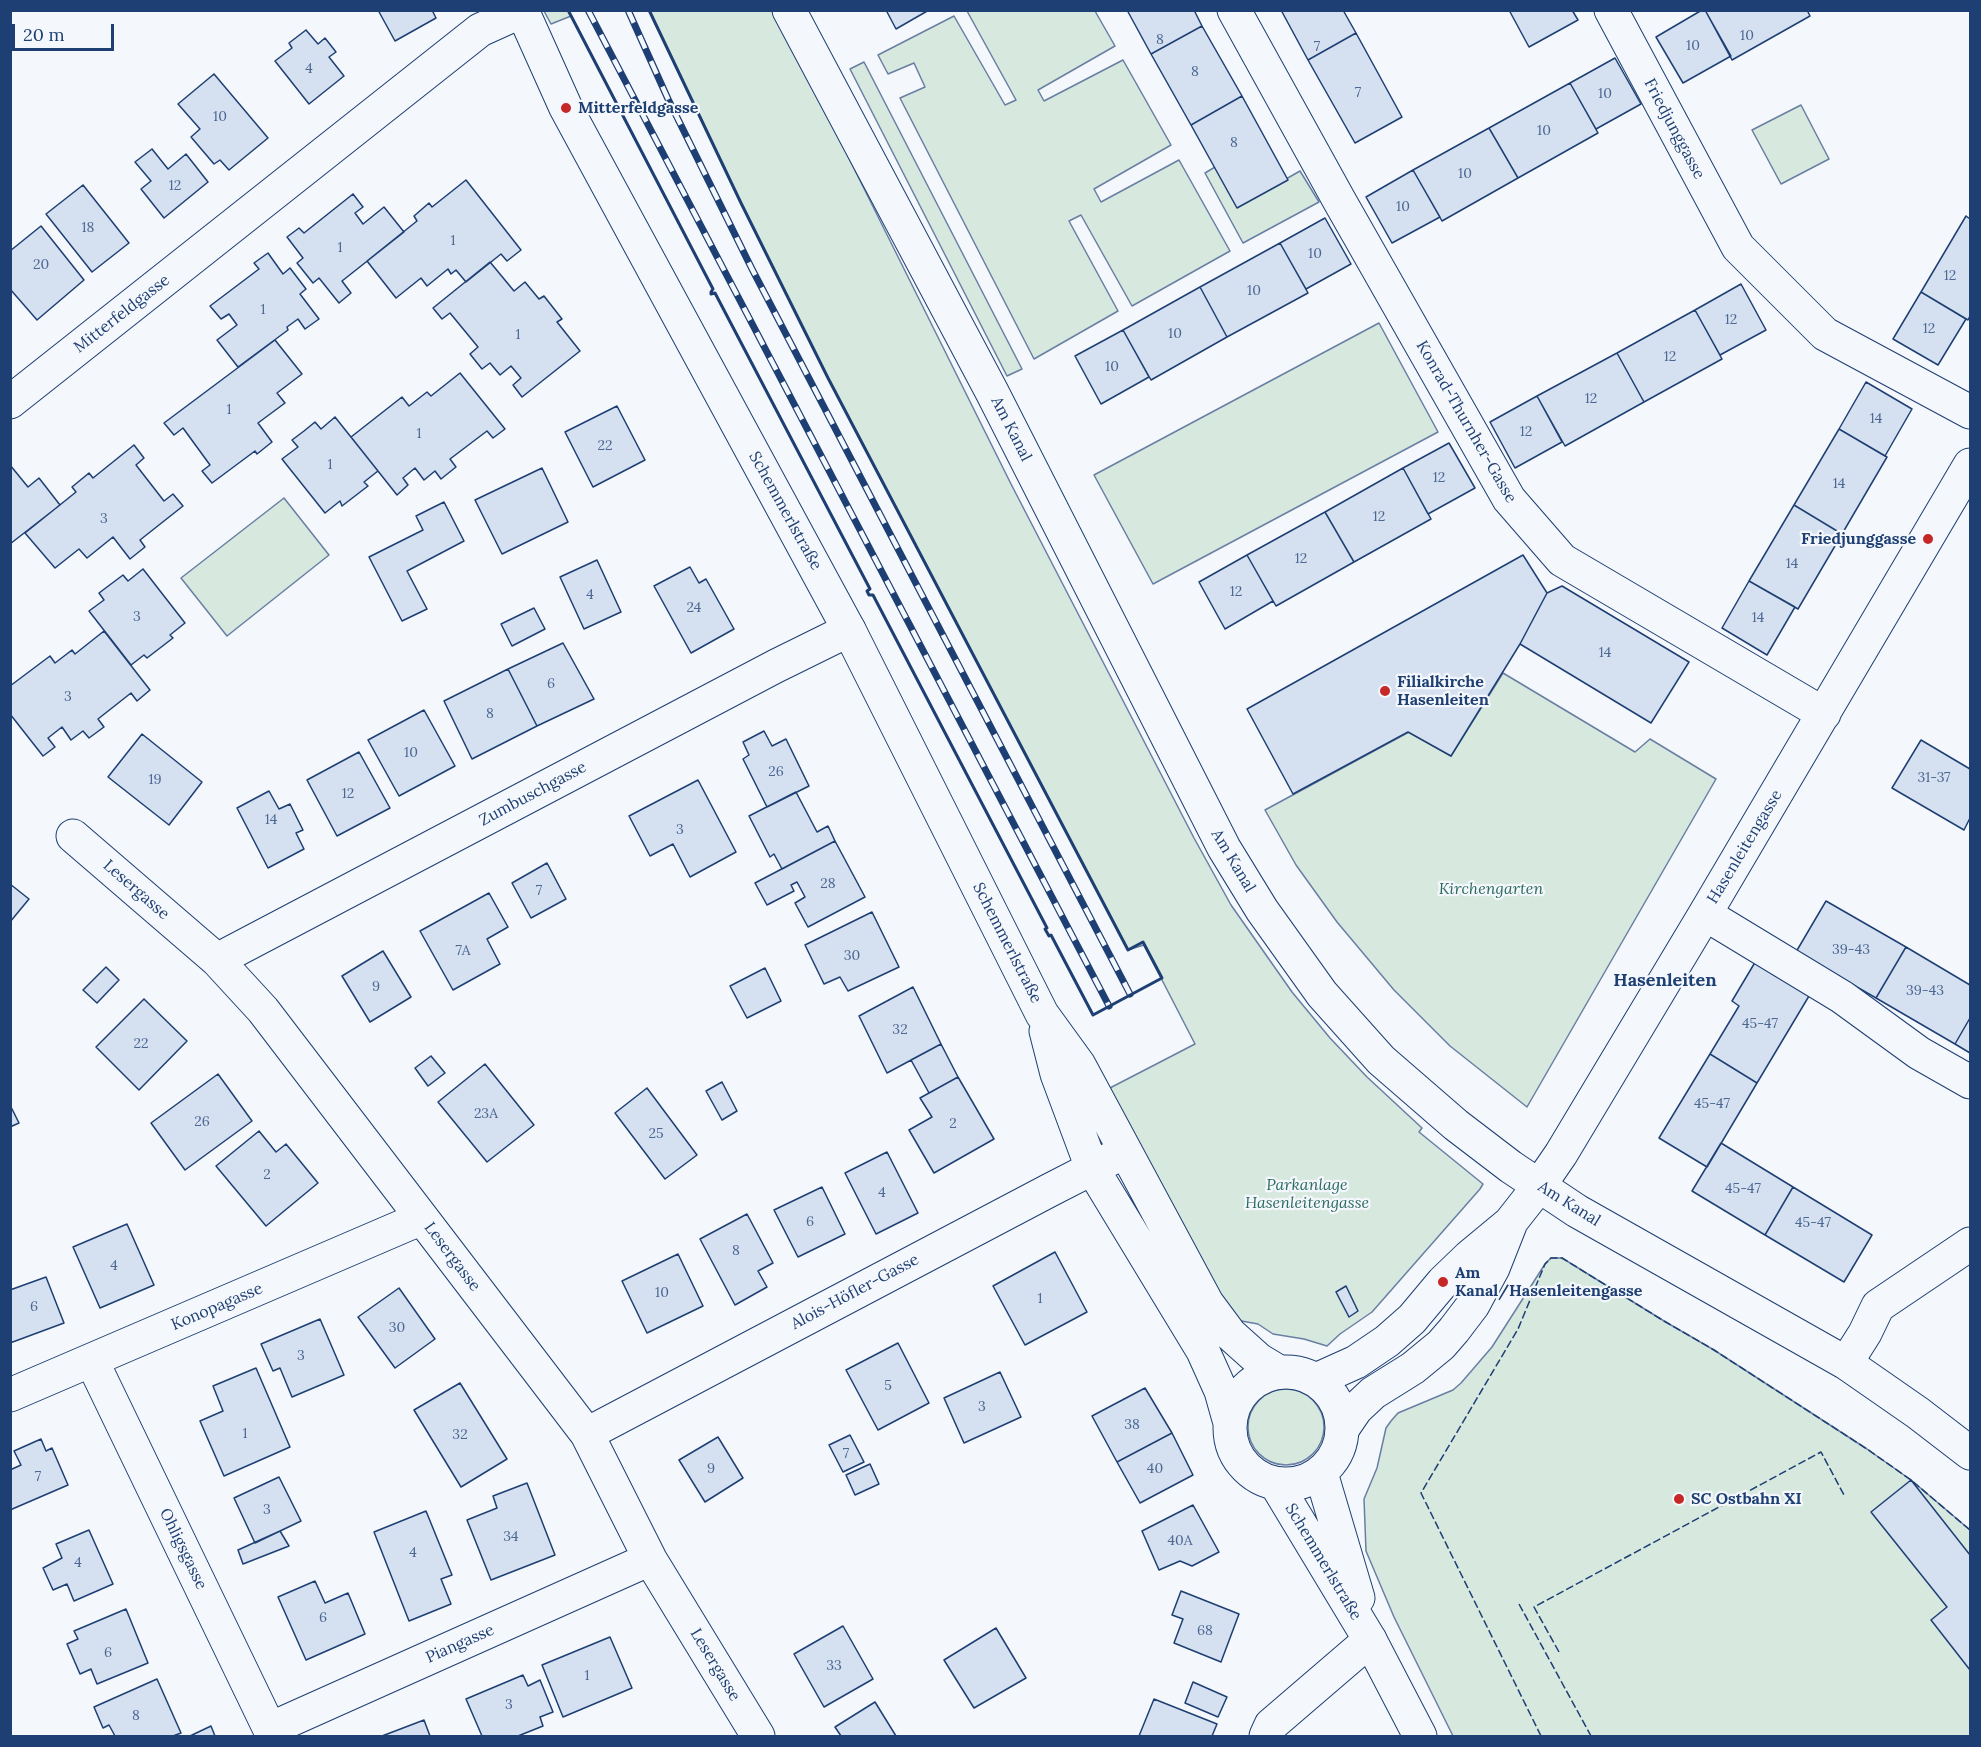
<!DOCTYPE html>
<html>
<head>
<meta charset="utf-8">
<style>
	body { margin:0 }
	#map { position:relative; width:1981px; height:1747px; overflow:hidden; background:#f4f7fb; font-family:Lora,serif }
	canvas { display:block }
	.frame { position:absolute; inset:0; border:12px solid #1d3f73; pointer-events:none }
	.scale { position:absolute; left:12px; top:24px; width:102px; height:27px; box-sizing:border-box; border:3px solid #1d3f73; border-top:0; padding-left:8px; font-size:18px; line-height:21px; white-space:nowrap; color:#1d3f73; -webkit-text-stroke:4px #f4f7fb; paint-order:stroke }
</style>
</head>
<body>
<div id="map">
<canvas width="1981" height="1747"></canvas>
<div class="frame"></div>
<div class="scale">20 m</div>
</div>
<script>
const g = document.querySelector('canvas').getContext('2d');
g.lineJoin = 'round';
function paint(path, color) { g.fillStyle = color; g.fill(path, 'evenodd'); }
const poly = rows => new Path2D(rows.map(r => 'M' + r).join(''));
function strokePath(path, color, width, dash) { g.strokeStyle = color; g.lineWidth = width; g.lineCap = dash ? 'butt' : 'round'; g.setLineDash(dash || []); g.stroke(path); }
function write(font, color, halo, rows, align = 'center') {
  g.font = font + ' Lora,serif'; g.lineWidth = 4.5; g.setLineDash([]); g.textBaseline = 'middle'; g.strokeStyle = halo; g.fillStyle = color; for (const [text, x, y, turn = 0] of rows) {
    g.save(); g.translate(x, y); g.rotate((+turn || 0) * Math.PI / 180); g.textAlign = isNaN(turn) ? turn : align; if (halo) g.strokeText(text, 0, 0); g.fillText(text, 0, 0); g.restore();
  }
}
const green = poly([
	[544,11,568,11,571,16,551,24,544,11],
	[649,11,773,11,816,92,1011,484,1194,838,1231,905,1292,992,1330,1038,1367,1077,1422,1128,1419,1132,1483,1184,1480,1189,1372,1312,1340,1334,1327,1346,1304,1339,1273,1334,1258,1324,1236,1320,1228,1312,1108,1089,1195,1044,1144,945,1128,950,828,378,741,203,649,11],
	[967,11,1095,11,1115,46,1038,90,1044,101,1123,60,1171,145,1094,189,1101,202,1179,160,1230,251,1132,306,1081,215,1069,221,1118,311,1034,359,900,98,925,87,914,63,888,74,878,55,954,16,1005,105,1016,100,967,11],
	[864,62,1022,369,1007,376,850,69,864,62],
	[1801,105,1829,159,1781,184,1752,130,1801,105],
	[1215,167,1237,207,1300,171,1319,202,1243,243,1205,173,1215,167],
	[1379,323,1438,432,1153,584,1094,475,1379,323],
	[284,498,329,555,227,636,181,578,284,498],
	[1503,673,1635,752,1650,739,1716,779,1527,1107,1450,1046,1394,990,1337,922,1296,865,1265,810,1409,732,1451,756,1503,673],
	[1551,1258,1562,1258,1664,1321,1714,1350,1867,1449,1911,1480,1970,1530,1970,1736,1453,1736,1394,1617,1366,1551,1364,1499,1377,1468,1386,1428,1391,1421,1398,1413,1453,1390,1461,1383,1492,1347,1545,1264,1551,1258],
	'1248 1427a38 38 0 1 1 76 0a38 38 0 1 1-76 0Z'
]);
paint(green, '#d7e8df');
strokePath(green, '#687fa3', 1.5);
const building = poly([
	[378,10,432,10,436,18,395,41,378,10],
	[886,10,929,10,896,29,886,10],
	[1127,10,1194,10,1202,26,1151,54,1127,10],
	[1281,10,1343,10,1356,33,1308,60,1281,10],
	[1509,10,1572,10,1578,20,1529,47,1509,10],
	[1702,10,1705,10,1731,56,1683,83,1656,37,1702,10],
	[1705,10,1807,10,1810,16,1732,60,1705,10],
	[1202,26,1242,96,1191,125,1151,54,1202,26],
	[306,30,318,44,325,38,336,52,329,57,344,76,309,104,275,61,292,48,289,43,306,30],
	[1356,33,1402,117,1355,143,1308,60,1356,33],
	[1615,58,1641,104,1596,129,1570,83,1615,58],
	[214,74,268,138,229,170,220,160,214,164,191,137,200,129,178,104,214,74],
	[1570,83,1598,133,1518,178,1489,128,1570,83],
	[1242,96,1288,180,1237,208,1191,125,1242,96],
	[1489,128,1518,178,1442,221,1413,170,1489,128],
	[152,149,168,169,186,154,208,182,164,218,141,189,151,181,135,162,152,149],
	[1413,170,1440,217,1392,243,1366,197,1413,170],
	[466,180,521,250,507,261,501,254,466,282,456,270,451,274,448,269,427,286,421,278,396,298,367,261,417,221,414,216,429,203,432,207,466,180],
	[83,185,129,243,92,272,46,214,83,185],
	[353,194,363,207,355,213,363,224,384,207,404,232,342,281,351,293,339,303,319,278,313,283,297,263,303,258,287,237,299,228,304,233,353,194],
	[1966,216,1970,219,1970,316,1968,320,1921,292,1966,216],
	[1325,218,1351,264,1306,289,1280,243,1325,218],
	[41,226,84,280,37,320,10,289,10,251,41,226],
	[1280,243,1308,293,1227,337,1200,287,1280,243],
	[268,253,283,274,290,268,306,289,300,294,319,319,305,329,298,319,287,327,288,330,238,367,217,340,237,325,229,314,221,319,210,306,259,269,254,263,268,253],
	[490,262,514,291,525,282,539,299,544,296,562,319,557,322,580,351,522,397,513,385,521,378,511,366,500,375,490,363,482,369,470,354,478,347,450,313,442,319,433,308,490,262],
	[1741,284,1766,330,1720,355,1695,310,1741,284],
	[1200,287,1227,337,1151,380,1123,330,1200,287],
	[1921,292,1966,319,1938,365,1893,339,1921,292],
	[1695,310,1722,359,1644,402,1617,353,1695,310],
	[1123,330,1149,377,1101,404,1075,356,1123,330],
	[275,340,302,374,277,393,285,403,258,423,272,442,257,454,255,451,212,483,202,471,210,465,183,428,174,435,164,423,275,340],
	[1617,353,1644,402,1565,446,1537,396,1617,353],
	[460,373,505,429,493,438,487,431,450,459,456,467,441,479,435,471,424,480,415,468,403,478,408,485,397,495,351,437,402,397,409,406,427,392,431,396,460,373],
	[1866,382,1912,409,1885,456,1839,429,1866,382],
	[1537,396,1562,442,1515,468,1490,422,1537,396],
	[617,406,645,460,593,487,565,432,617,406],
	[335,417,378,471,364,482,368,486,342,506,340,501,325,513,282,459,298,447,292,440,304,431,315,422,321,429,335,417],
	[1839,429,1887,457,1842,534,1794,505,1839,429],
	[1449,443,1475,488,1428,514,1403,468,1449,443],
	[134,445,144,458,136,465,164,501,173,494,183,506,140,540,145,547,130,559,113,537,87,558,79,549,55,568,25,533,76,492,72,487,89,473,93,478,134,445],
	[10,465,28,487,39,478,60,505,10,544,10,465],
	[542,468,568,522,502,554,475,500,542,468],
	[1403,468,1431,519,1354,562,1325,512,1403,468],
	[444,502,464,541,407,571,427,609,402,621,369,557,423,530,416,516,444,502],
	[1794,505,1842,534,1798,609,1749,581,1794,505],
	[1325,512,1354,562,1276,606,1247,555,1325,512],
	[1247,555,1273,601,1225,629,1199,582,1247,555],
	[1523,555,1547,593,1520,644,1451,756,1408,732,1293,794,1247,709,1523,555],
	[597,560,621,612,584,629,560,577,597,560],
	[690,567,699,583,706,579,734,629,691,653,654,586,690,567],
	[143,569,185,623,170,635,173,638,147,658,144,655,131,665,89,611,104,600,99,593,123,575,128,581,143,569],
	[1749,581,1795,607,1767,655,1722,628,1749,581],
	[1562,586,1689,662,1651,723,1520,644,1547,593,1562,586],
	[534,608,545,629,512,646,501,624,534,608],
	[104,631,150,690,137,701,131,693,98,719,104,727,89,738,83,731,71,740,62,727,48,738,55,747,43,756,10,714,10,686,50,656,55,663,72,650,75,654,104,631],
	[563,643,594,699,537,726,508,669,563,643],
	[508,669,537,726,472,759,444,701,508,669],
	[424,710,455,766,399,796,368,740,424,710],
	[764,731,772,746,786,739,809,786,767,807,743,759,749,755,743,742,764,731],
	[142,734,202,782,169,825,108,777,142,734],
	[1921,740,1970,769,1970,818,1964,830,1892,788,1921,740],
	[359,752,390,808,337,836,307,780,359,752],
	[698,780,736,852,690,877,673,844,650,856,629,816,698,780],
	[269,791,279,809,290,804,303,830,296,833,304,849,268,868,237,808,269,791],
	[796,792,817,832,828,826,835,841,782,869,774,854,770,857,749,816,796,792],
	[835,841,865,897,808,927,795,903,805,897,797,882,791,885,794,891,767,905,755,883,835,841],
	[547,863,566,899,531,918,512,883,547,863],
	[10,884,29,899,10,922,10,884],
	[489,893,508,927,487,939,500,964,453,990,420,931,489,893],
	[1826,901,1906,947,1876,998,1796,952,1826,901],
	[872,912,899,967,848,991,840,977,824,984,805,945,872,912],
	[1906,947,1970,985,1970,1018,1955,1044,1876,998,1906,947],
	[383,951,411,997,370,1022,342,976,383,951],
	[1757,959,1812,991,1757,1083,1710,1054,1739,1006,1732,1001,1757,959],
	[106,967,119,980,97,1003,83,990,106,967],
	[765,968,781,1001,747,1018,730,986,765,968],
	[913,987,941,1044,887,1073,859,1016,913,987],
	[144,999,187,1041,139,1090,96,1047,144,999],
	[1970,1018,1970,1053,1955,1044,1970,1018],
	[941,1044,958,1077,929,1093,911,1060,941,1044],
	[1710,1054,1757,1083,1707,1167,1659,1138,1710,1054],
	[431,1056,445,1073,428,1086,415,1068,431,1056],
	[485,1064,534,1125,487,1162,438,1102,485,1064],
	[218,1074,252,1121,185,1170,151,1123,218,1074],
	[958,1077,994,1139,934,1173,909,1130,932,1117,920,1098,958,1077],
	[722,1082,737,1111,722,1120,706,1091,722,1082],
	[647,1088,697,1155,665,1179,615,1113,647,1088],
	[10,1105,19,1123,10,1127,10,1105],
	[259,1131,276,1152,286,1144,318,1183,266,1226,216,1166,259,1131],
	[1721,1143,1793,1187,1765,1235,1692,1191,1721,1143],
	[887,1152,918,1213,876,1234,845,1173,887,1152],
	[822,1187,845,1234,798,1257,774,1210,822,1187],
	[1793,1187,1872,1235,1844,1282,1765,1235,1793,1187],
	[747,1214,773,1263,758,1271,767,1287,735,1305,700,1239,747,1214],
	[127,1224,154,1285,100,1308,73,1247,127,1224],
	[1055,1252,1087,1312,1025,1345,993,1286,1055,1252],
	[678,1254,703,1306,647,1333,622,1281,678,1254],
	[46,1277,64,1323,10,1343,10,1290,46,1277],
	[1346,1286,1358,1311,1349,1317,1336,1292,1346,1286],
	[399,1288,435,1339,395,1368,358,1317,399,1288],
	[320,1319,344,1375,292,1397,280,1368,273,1371,261,1344,320,1319],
	[898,1343,929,1403,878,1430,846,1370,898,1343],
	[256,1368,290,1447,224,1476,200,1421,223,1411,213,1386,256,1368],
	[1000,1372,1021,1417,964,1443,944,1398,1000,1372],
	[460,1383,507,1459,461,1487,414,1410,460,1383],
	[1145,1388,1172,1433,1117,1462,1092,1416,1145,1388],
	[1172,1433,1193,1475,1140,1503,1117,1462,1172,1433],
	[850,1435,864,1462,843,1472,829,1445,850,1435],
	[718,1437,743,1478,705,1502,679,1460,718,1437],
	[41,1439,46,1451,52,1448,68,1485,10,1510,10,1470,21,1465,14,1451,41,1439],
	[870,1464,879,1484,855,1495,846,1475,870,1464],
	[279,1477,301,1521,255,1543,234,1498,279,1477],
	[1911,1480,1970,1555,1970,1670,1931,1620,1947,1607,1871,1512,1911,1480],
	[527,1483,555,1555,491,1580,467,1520,497,1508,493,1496,527,1483],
	[1193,1505,1219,1552,1192,1566,1180,1561,1159,1570,1142,1531,1193,1505],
	[426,1511,452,1575,441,1579,451,1604,409,1621,374,1532,426,1511],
	[89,1530,113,1584,74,1601,67,1584,53,1590,43,1568,62,1558,56,1544,89,1530],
	[280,1531,289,1546,243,1564,238,1550,280,1531],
	[315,1581,325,1603,348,1593,365,1634,306,1660,278,1597,315,1581],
	[1181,1591,1239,1614,1221,1662,1174,1643,1183,1619,1172,1615,1181,1591],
	[126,1609,148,1663,97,1684,91,1669,80,1674,67,1644,78,1639,74,1631,126,1609],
	[843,1626,873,1679,824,1707,794,1654,843,1626],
	[996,1628,1026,1678,974,1708,944,1660,996,1628],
	[610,1637,632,1688,563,1717,542,1665,610,1637],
	[523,1675,528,1686,540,1680,553,1712,540,1717,543,1726,518,1736,482,1736,466,1699,523,1675],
	[157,1679,181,1733,173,1736,115,1736,109,1725,103,1728,94,1707,157,1679],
	[1193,1682,1227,1697,1218,1717,1185,1703,1193,1682],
	[1154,1699,1217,1724,1212,1736,1139,1736,1154,1699],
	[875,1702,896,1736,841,1736,835,1727,875,1702],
	[424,1720,430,1736,382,1736,424,1720],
	[211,1726,215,1736,190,1736,211,1726]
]);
paint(building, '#d5e0f0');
strokePath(building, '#1d3f73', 1.5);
const minor = poly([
	[789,10,992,392,1224,848,1262,910,1322,994,1381,1060,1456,1125,1511,1167,1577,1211,1846,1363,1918,1413,1970,1453],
	[1234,10,1339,200,1509,499,1562,560,1824,714],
	[1611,10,1738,247,1825,334,1970,412],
	[10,402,480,30,522,11],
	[73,836,217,960,263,1010,587,1434,650,1559,758,1736],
	[1705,914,1842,997,1919,1053,1970,1082],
	[217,960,776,666,849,630],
	[92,1361,273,1736],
	[1846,1363,1865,1333,1878,1306,1970,1244],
	[1316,1380,1356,1362,1387,1341,1412,1319,1443,1282,1469,1257,1510,1223,1539,1186,1561,1154,1705,914,1970,465],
	[10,1395,422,1218],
	[1343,1428,1356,1409,1373,1393,1413,1368,1441,1345,1454,1330,1473,1305,1493,1268,1510,1225],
	[587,1434,1050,1190,1124,1152],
	[270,1729,650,1559],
	[1266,1736,1271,1725,1370,1640]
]);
const major = poly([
	[522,10,566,108,849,630,1042,1014,1079,1065,1207,1303,1230,1334,1259,1360,1279,1372],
	[1046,1031,1057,1074,1092,1168,1203,1351,1221,1391,1230,1423],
	'1230 1428a56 56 0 1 1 112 0a56 56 0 1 1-112 0Z',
	[1321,1473,1358,1598],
	[1276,1484,1370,1640,1420,1736]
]);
strokePath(minor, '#1d3f73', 35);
strokePath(major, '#1d3f73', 35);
strokePath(minor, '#f4f7fb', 33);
strokePath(major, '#f4f7fb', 33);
const rail = poly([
	[588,10,1109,1006],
	[628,10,668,99,752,269,1130,994]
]);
strokePath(rail, '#1d3f73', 7);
strokePath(rail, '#f4f7fb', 4.5, [14]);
strokePath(poly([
	[1519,1604,1591,1736],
	[1559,1652,1534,1607,1821,1452,1844,1495],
	[1541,1736,1421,1493,1518,1329,1545,1264,1551,1258,1562,1258,1664,1321,1714,1350,1867,1449,1911,1480,1970,1530]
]), '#1d3f73', 1.5, [8, 3]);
strokePath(poly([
	[568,10,713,289,711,292,711,294,715,293,870,589,867,591,869,595,873,595,1047,928,1045,929,1049,936,1051,935,1093,1015,1162,978,1143,942,1128,950,828,378,741,203,649,10]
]), '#1d3f73', 3);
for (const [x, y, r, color] of [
	[566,108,6,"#c62828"],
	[1928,539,6,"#c62828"],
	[1385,691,6,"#c62828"],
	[1443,1282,6,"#c62828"],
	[1679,1499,6,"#c62828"]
]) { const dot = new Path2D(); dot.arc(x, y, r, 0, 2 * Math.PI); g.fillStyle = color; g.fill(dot); strokePath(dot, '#f4f7fb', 2); }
write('14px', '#4b6792', null, [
	["10",1747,36],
	["8",1160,40],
	["10",1693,46],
	["7",1317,47],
	["4",309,69],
	["8",1195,72],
	["7",1358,93],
	["10",1605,94],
	["10",220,117],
	["10",1544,131],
	["8",1234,143],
	["10",1465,174],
	["12",175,186],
	["10",1403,207],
	["18",88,228],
	["1",453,241],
	["1",340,248],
	["10",1315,254],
	["20",41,265],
	["12",1950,276],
	["10",1254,291],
	["1",263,310],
	["12",1731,320],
	["12",1929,329],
	["10",1175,334],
	["1",518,335],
	["12",1670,357],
	["10",1112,367],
	["12",1591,399],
	["1",229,410],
	["14",1876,419],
	["12",1526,432],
	["1",419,434],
	["22",605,446],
	["1",330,465],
	["12",1439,478],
	["14",1839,484],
	["12",1379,517],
	["3",104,519],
	["12",1301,559],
	["14",1792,564],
	["12",1236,592],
	["4",590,595],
	["24",694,608],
	["3",137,617],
	["14",1758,618],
	["14",1605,653],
	["6",551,684],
	["3",68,697],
	["8",490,714],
	["10",411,753],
	["26",776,772],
	["31-37",1934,778],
	["19",155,780],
	["12",348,794],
	["14",271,820],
	["3",680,830],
	["28",828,884],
	["7",539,891],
	["39-43",1851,950],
	["7A",463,951],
	["30",852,956],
	["9",376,987],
	["39-43",1925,991],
	["45-47",1760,1024],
	["32",900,1030],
	["22",141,1044],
	["45-47",1712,1104],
	["23A",486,1114],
	["26",202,1122],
	["2",953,1124],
	["25",656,1134],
	["2",267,1175],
	["45-47",1743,1189],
	["4",882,1193],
	["6",810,1222],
	["45-47",1813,1223],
	["8",736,1251],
	["4",114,1266],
	["10",662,1293],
	["1",1040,1299],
	["6",34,1307],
	["30",397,1328],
	["3",301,1356],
	["5",888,1386],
	["3",982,1407],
	["38",1132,1425],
	["1",245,1434],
	["32",460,1435],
	["7",846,1454],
	["9",711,1469],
	["40",1155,1469],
	["7",38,1477],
	["3",267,1510],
	["34",511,1537],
	["40A",1180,1541],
	["4",413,1553],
	["4",78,1563],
	["6",323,1618],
	["68",1205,1631],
	["6",108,1653],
	["33",834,1666],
	["1",587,1676],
	["3",509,1705],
	["8",136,1716]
]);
write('bold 16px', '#1d3f73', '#f4f7fb', [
	["Mitterfeldgasse",578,108],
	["Friedjunggasse",1916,539,"right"],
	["Filialkirche",1397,682],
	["Hasenleiten",1397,700],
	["Am",1455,1273],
	["Kanal/Hasenleitengasse",1455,1291],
	["SC Ostbahn XI",1691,1499]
], 'left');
write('16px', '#1d3f73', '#f4f7fb', [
	["Friedjunggasse",1674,129,62],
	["Mitterfeldgasse",122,314,-38],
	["Konrad-Thurnher-Gasse",1466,422,60],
	["Am Kanal",1011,429,63],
	["Schemmerlstraße",785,511,61],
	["Zumbuschgasse",533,794,-28],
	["Hasenleitengasse",1745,847,-59],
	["Am Kanal",1233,861,59],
	["Lesergasse",136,890,41],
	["Schemmerlstraße",1007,943,63],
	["Am Kanal",1569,1204,32],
	["Lesergasse",452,1257,53],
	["Alois-Höfler-Gasse",855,1292,-28],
	["Konopagasse",217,1307,-23],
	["Ohligsgasse",183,1549,64],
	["Schemmerlstraße",1323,1562,59],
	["Piangasse",460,1644,-24],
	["Lesergasse",715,1665,59]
]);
write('italic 16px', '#2c6c60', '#f4f7fb', [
	["Kirchengarten",1491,889],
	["Parkanlage",1307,1185],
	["Hasenleitengasse",1307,1203]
]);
write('bold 18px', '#1d3f73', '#f4f7fb', [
	["Hasenleiten",1665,981]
]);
</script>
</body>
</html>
